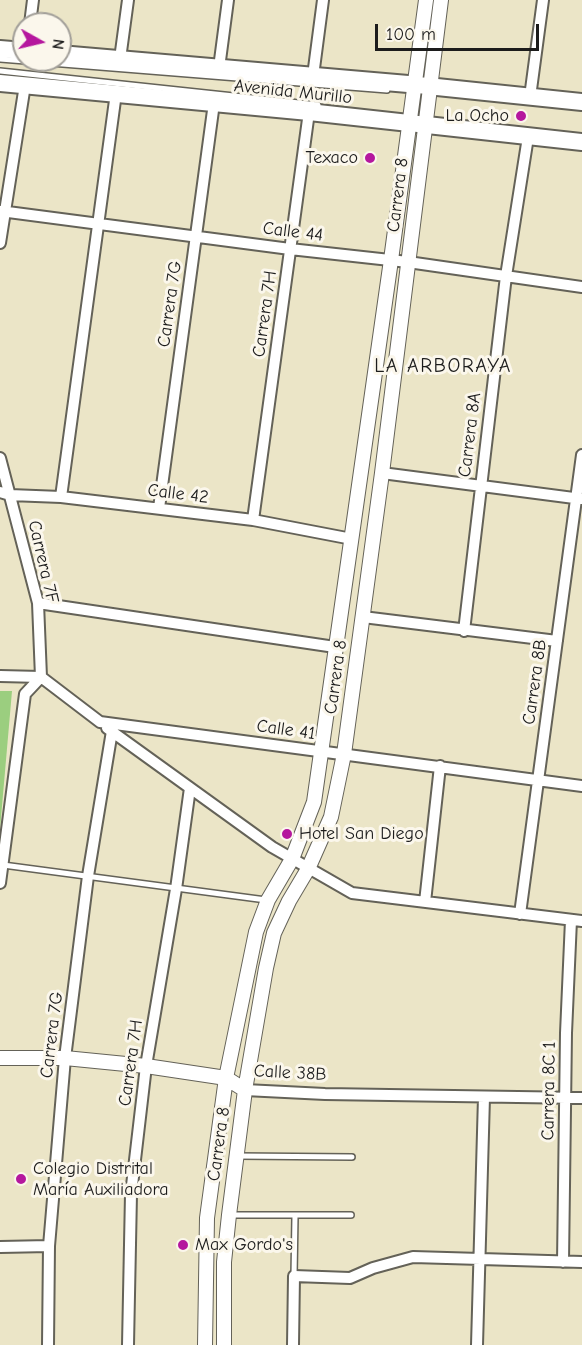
<!DOCTYPE html>
<html>
<head>
<meta charset="utf-8">
<style>
	body { margin:0 }
	#map { position:relative; width:582px; height:1345px; overflow:hidden; background:#ebe5c7; font-family:"Comic Neue",sans-serif }
	canvas { display:block }
	.north { position:absolute; left:12px; top:12px; width:60px; height:60px; box-sizing:border-box; background:#fbf7ec; border:2px solid #a29f99; border-radius:50%; rotate:98deg; font-size:16px; font-weight:700; line-height:24px; text-align:center; color:#1c1c1c }
	.north::after { content:''; display:block; margin:auto; width:21px; height:27px; background:#b5179e; clip-path:polygon(50% 0,100% 100%,50% 72%,0 100%) }
	.scale { position:absolute; left:375px; top:24px; width:164px; height:27px; box-sizing:border-box; border:3px solid #1c1c1c; border-top:0; padding-left:8px; font-size:18px; line-height:21px; white-space:nowrap; color:#1c1c1c; -webkit-text-stroke:4px #fbf7ec; paint-order:stroke }
</style>
</head>
<body>
<div id="map">
<canvas width="582" height="1345"></canvas>
<div class="north">N</div>
<div class="scale">100 m</div>
</div>
<script>
const g = document.querySelector('canvas').getContext('2d');
g.lineJoin = 'round';
function paint(path, color) { g.fillStyle = color; g.fill(path, 'evenodd'); }
const poly = rows => new Path2D(rows.map(r => 'M' + r).join(''));
function strokePath(path, color, width, dash) { g.strokeStyle = color; g.lineWidth = width; g.lineCap = dash ? 'butt' : 'round'; g.setLineDash(dash || []); g.stroke(path); }
function write(font, color, halo, rows, align = 'center') {
  g.font = font + ' "Comic Neue",sans-serif'; g.lineWidth = 6; g.setLineDash([]); g.textBaseline = 'middle'; g.strokeStyle = halo; g.fillStyle = color; for (const [text, x, y, turn = 0] of rows) {
    g.save(); g.translate(x, y); g.rotate((+turn || 0) * Math.PI / 180); g.textAlign = isNaN(turn) ? turn : align; if (halo) g.strokeText(text, 0, 0); g.fillText(text, 0, 0); g.restore();
  }
}
paint(poly([
	[0,691,12,691,0,829]
]), '#9bce7f');
const service = poly([
	[0,59,387,90],
	[0,71,318,105],
	[3,865,266,900],
	[237,1156,352,1157],
	[230,1215,351,1215],
	[294,1276,295,1216]
]);
const minor = poly([
	[30,24,33,0],
	[120,59,128,0],
	[219,68,228,0],
	[313,76,323,0],
	[530,97,543,0],
	[0,211,290,249,408,262,582,287],
	[0,243,25,85],
	[0,458,38,603,41,677,25,694,0,883],
	[382,473,582,499],
	[0,492,10,495,61,497,253,520,352,539],
	[61,497,116,93],
	[159,508,214,103],
	[253,520,309,112],
	[38,603,335,647],
	[363,617,557,641],
	[464,631,506,276,528,137],
	[0,676,41,677,100,722,582,786],
	[107,728,272,847,352,893,582,921],
	[425,902,440,766],
	[520,914,582,455],
	[245,1090,325,1094,582,1098],
	[0,1247,49,1246],
	[563,1262,566,1033,571,920],
	[48,1345,49,1246,65,1058,88,876,112,731],
	[128,1345,131,1194,146,1066,176,889,190,788],
	[293,1345,294,1276,350,1278,373,1268,413,1257,582,1262],
	[477,1345,484,1097]
]);
const tertiary = poly([
	[0,1058,65,1058,146,1066,226,1078,245,1090],
	[205,1345,207,1218,226,1078,256,932,268,900,292,859,314,802,391,260,426,0],
	[224,1345,224,1262,229,1215,245,1090,266,968,274,933,289,901,308,869,331,817,344,754,382,473,441,0]
]);
const primary = poly([
	[0,49,24,51],
	[60,54,408,84,582,102],
	[0,83,309,112,582,142]
]);
strokePath(service, '#646258', 8);
strokePath(minor, '#646258', 14);
strokePath(tertiary, '#646258', 16);
strokePath(primary, '#646258', 20);
strokePath(service, '#fff', 5);
strokePath(minor, '#fff', 10);
strokePath(tertiary, '#fff', 14);
strokePath(primary, '#fff', 16);
for (const [x, y, r, color] of [
	[521,116,6,"#b5179e"],
	[370,158,6,"#b5179e"],
	[287,834,6,"#b5179e"],
	[21,1179,6,"#b5179e"],
	[183,1245,6,"#b5179e"]
]) { const dot = new Path2D(); dot.arc(x, y, r, 0, 2 * Math.PI); g.fillStyle = color; g.fill(dot); strokePath(dot, '#fbf7ec', 2); }
write('18px', '#1c1c1c', '#fbf7ec', [
	["Avenida Murillo",293,92,6],
	["Carrera 8",398,195,-83],
	["Calle 44",293,232,7],
	["Carrera 7G",170,304,-82],
	["Carrera 7H",265,314,-82],
	["Carrera 8A",470,435,-83],
	["Calle 42",178,494,7],
	["Carrera 7F",43,562,77],
	["Carrera 8",336,677,-82],
	["Carrera 8B",535,682,-82],
	["Calle 41",286,730,8],
	["Carrera 7G",52,1035,-83],
	["Carrera 7H",131,1063,-82],
	["Calle 38B",290,1073,3],
	["Carrera 8C 1",549,1091,-89],
	["Carrera 8",219,1144,-82]
]);
write('18px', '#1c1c1c', '#fbf7ec', [
	["La Ocho",509,116,"right"],
	["Texaco",358,158,"right"],
	["Hotel San Diego",299,834],
	["Colegio Distrital",33,1169],
	["María Auxiliadora",33,1190],
	["Max Gordo's",195,1245]
], 'left');
g.letterSpacing = '1.5px';
write('20px', '#1c1c1c', '#fbf7ec', [
	["LA ARBORAYA",443,366]
]);
g.letterSpacing = '0px';
</script>
</body>
</html>
